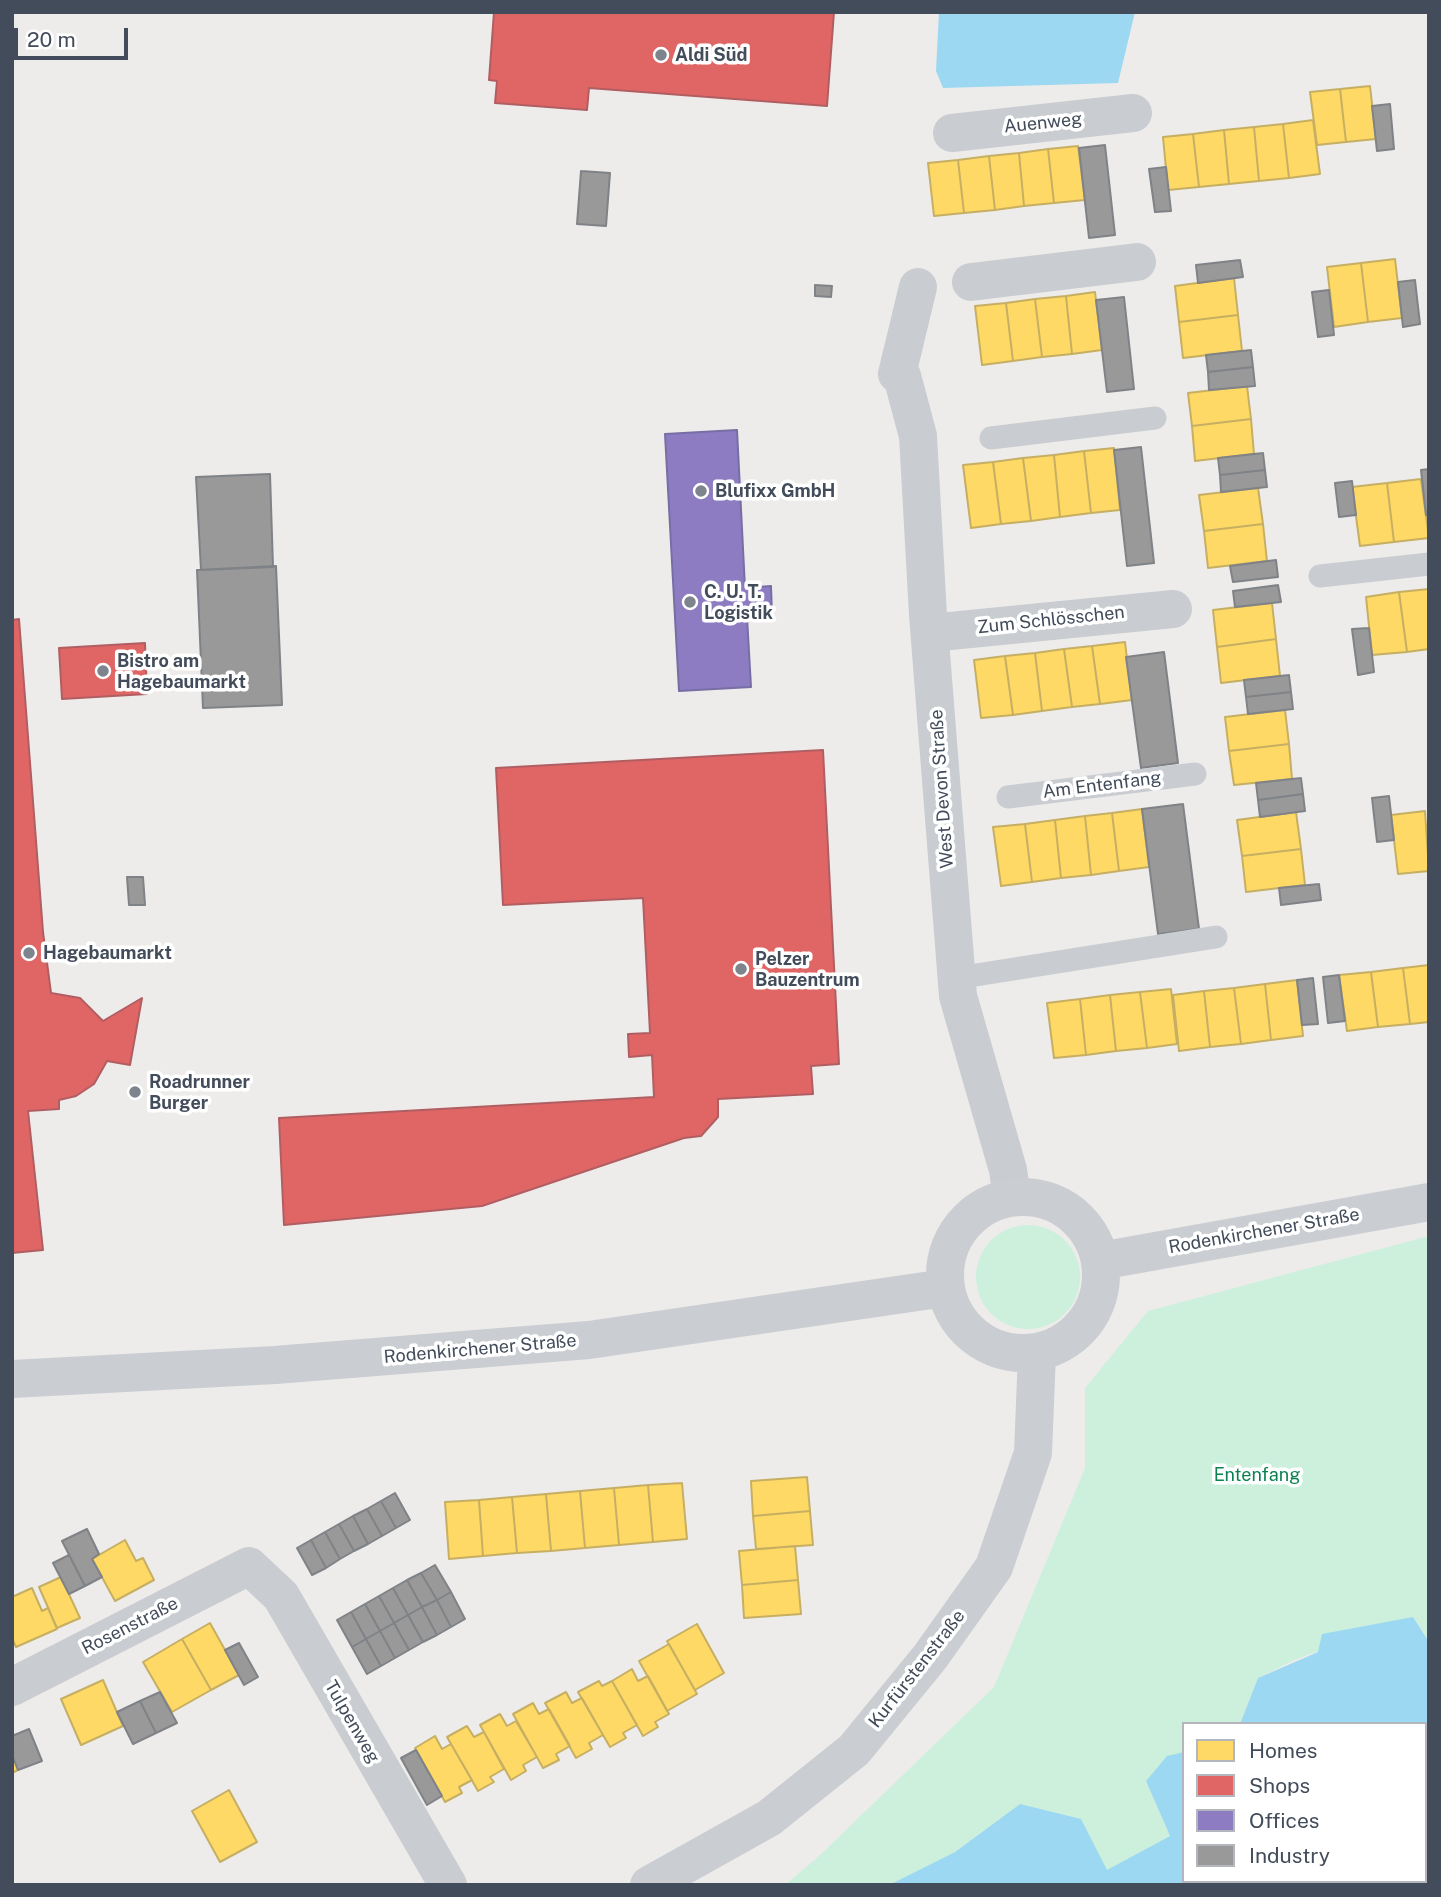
<!DOCTYPE html>
<html>
<head>
<meta charset="utf-8">
<style>
	body { margin:0 }
	#map { position:relative; width:1441px; height:1897px; overflow:hidden; background:#edeceb; font-family:"Public Sans",sans-serif }
	canvas { display:block }
	.frame { position:absolute; inset:0; border:14px solid #424c5a; pointer-events:none }
	.legend { position:absolute; left:1182px; top:1722px; width:245px; height:161px; box-sizing:border-box; background:#fff; border:2px solid #b3b7bd; margin:0; padding:9px 12px; list-style:none; font-size:21px; color:#424c5a }
	.legend li { display:flex; align-items:center; gap:14px; height:35px }
	.legend b { width:35px; border:2px solid #b3b7bd }
	.scale { position:absolute; left:14px; top:28px; width:114px; height:32px; box-sizing:border-box; border:4px solid #424c5a; border-top:0; padding-left:9px; font-size:21px; line-height:24px; white-space:nowrap; color:#424c5a; -webkit-text-stroke:5px #fff; paint-order:stroke }
</style>
</head>
<body>
<div id="map">
<canvas width="1441" height="1897"></canvas>
<div class="frame"></div>
<ul class="legend">
<li><b style="height:19px;background:#ffd966"></b>Homes</li>
<li><b style="height:19px;background:#e06666"></b>Shops</li>
<li><b style="height:19px;background:#8e7cc3"></b>Offices</li>
<li><b style="height:19px;background:#999"></b>Industry</li>
</ul>
<div class="scale">20 m</div>
</div>
<script>
const g = document.querySelector('canvas').getContext('2d');
g.lineJoin = 'round';
function paint(path, color) { g.fillStyle = color; g.fill(path, 'evenodd'); }
const poly = rows => new Path2D(rows.map(r => 'M' + r).join(''));
function strokePath(path, color, width, dash) { g.strokeStyle = color; g.lineWidth = width; g.lineCap = dash ? 'butt' : 'round'; g.setLineDash(dash || []); g.stroke(path); }
function write(font, color, halo, rows, align = 'center') {
  g.font = font + ' "Public Sans",sans-serif'; g.lineWidth = 7; g.setLineDash([]); g.textBaseline = 'middle'; g.strokeStyle = halo; g.fillStyle = color; for (const [text, x, y, turn = 0] of rows) {
    g.save(); g.translate(x, y); g.rotate((+turn || 0) * Math.PI / 180); g.textAlign = isNaN(turn) ? turn : align; if (halo) g.strokeText(text, 0, 0); g.fillText(text, 0, 0); g.restore();
  }
}
paint(poly([
	'976 1277a52 52 0 1 1 104 0a52 52 0 1 1-104 0Z',
	[1429,1236,1429,1642,1413,1617,1294,1660,1258,1678,1240,1724,1184,1724,1184,1752,1167,1757,1146,1781,1170,1836,1107,1871,1020,1804,955,1852,889,1885,785,1885,819,1856,994,1687,1085,1468,1085,1388,1148,1311]
]), '#cdf0dd');
paint(poly([
	[939,12,1135,12,1118,83,943,88,936,71],
	[1413,1617,1429,1642,1429,1885,889,1885,955,1852,1020,1804,1081,1819,1107,1870,1170,1836,1146,1781,1167,1756,1184,1752,1184,1881,1425,1881,1425,1724,1240,1724,1258,1678,1318,1652,1322,1634]
]), '#9cd8f2');
const homes = poly([
	[1370,86,1376,139,1346,142,1340,89,1370,86],
	[1340,89,1346,142,1317,145,1310,92,1340,89],
	[1313,120,1320,174,1289,178,1283,124,1313,120],
	[1283,124,1289,178,1259,181,1254,127,1283,124],
	[1254,127,1259,181,1229,184,1224,130,1254,127],
	[1224,130,1229,184,1199,187,1193,134,1224,130],
	[1193,134,1199,187,1168,190,1163,137,1193,134],
	[1078,146,1085,200,1054,203,1048,149,1078,146],
	[1048,149,1054,203,1024,206,1019,153,1048,149],
	[1019,153,1024,206,995,210,989,156,1019,153],
	[989,156,995,210,964,213,958,160,989,156],
	[958,160,964,213,934,216,928,163,958,160],
	[1395,259,1402,318,1368,322,1361,263,1395,259],
	[1361,263,1368,322,1334,327,1327,267,1361,263],
	[1234,278,1238,315,1179,322,1175,286,1234,278],
	[1095,292,1102,350,1072,354,1066,296,1095,292],
	[1066,296,1072,354,1042,357,1035,299,1066,296],
	[1035,299,1042,357,1013,361,1006,303,1035,299],
	[1006,303,1013,361,982,365,975,306,1006,303],
	[1238,315,1242,351,1183,358,1179,322,1238,315],
	[1247,386,1251,419,1192,426,1188,393,1247,386],
	[1251,419,1254,454,1195,461,1192,426,1251,419],
	[1114,448,1120,510,1091,513,1084,451,1114,448],
	[1084,451,1091,513,1060,517,1054,455,1084,451],
	[1054,455,1060,517,1031,521,1023,458,1054,455],
	[1023,458,1031,521,1001,524,993,462,1023,458],
	[993,462,1001,524,971,528,963,465,993,462],
	[1421,479,1429,538,1394,542,1387,483,1421,479],
	[1387,483,1394,542,1360,546,1352,487,1387,483],
	[1258,488,1263,524,1204,531,1199,495,1258,488],
	[1263,524,1267,561,1208,568,1204,531,1263,524],
	[1429,589,1429,649,1407,652,1399,592,1429,589],
	[1399,592,1407,652,1372,655,1366,597,1399,592],
	[1272,603,1276,639,1217,647,1213,610,1272,603],
	[1276,639,1280,676,1221,683,1217,647,1276,639],
	[1125,642,1132,700,1100,704,1092,646,1125,642],
	[1092,646,1100,704,1072,707,1064,649,1092,646],
	[1064,649,1072,707,1042,711,1035,653,1064,649],
	[1035,653,1042,711,1013,715,1005,656,1035,653],
	[1005,656,1013,715,981,718,974,660,1005,656],
	[1285,710,1289,744,1229,751,1225,717,1285,710],
	[1289,744,1292,779,1234,785,1229,751,1289,744],
	[1142,809,1149,867,1119,871,1112,813,1142,809],
	[1425,811,1429,871,1398,874,1391,815,1425,811],
	[1296,812,1301,849,1242,856,1237,820,1296,812],
	[1112,813,1119,871,1091,875,1085,816,1112,813],
	[1085,816,1091,875,1061,878,1055,820,1085,816],
	[1055,820,1061,878,1032,882,1025,824,1055,820],
	[1025,824,1032,882,1001,886,993,827,1025,824],
	[1301,849,1305,885,1246,892,1242,856,1301,849],
	[1429,965,1429,1022,1410,1024,1403,968,1429,965],
	[1403,968,1410,1024,1378,1027,1371,972,1403,968],
	[1371,972,1378,1027,1347,1031,1339,975,1371,972],
	[1297,980,1303,1036,1271,1040,1265,984,1297,980],
	[1265,984,1271,1040,1241,1044,1234,988,1265,984],
	[1234,988,1241,1044,1210,1047,1204,991,1234,988],
	[1171,989,1177,1044,1147,1048,1140,992,1171,989],
	[1204,991,1210,1047,1179,1051,1173,995,1204,991],
	[1140,992,1147,1048,1116,1051,1110,995,1140,992],
	[1110,995,1116,1051,1086,1055,1080,999,1110,995],
	[1080,999,1086,1055,1054,1058,1047,1003,1080,999],
	[807,1477,810,1511,753,1516,751,1481,807,1477],
	[682,1483,687,1539,653,1542,648,1485,682,1483],
	[648,1485,653,1542,619,1545,614,1488,648,1485],
	[614,1488,619,1545,585,1548,580,1491,614,1488],
	[580,1491,585,1548,551,1551,546,1494,580,1491],
	[546,1494,551,1551,517,1553,512,1497,546,1494],
	[512,1497,517,1553,483,1556,479,1500,512,1497],
	[479,1500,483,1556,449,1559,445,1502,479,1500],
	[810,1511,813,1545,756,1549,753,1516,810,1511],
	[125,1540,136,1561,143,1558,154,1580,115,1601,92,1559,125,1540],
	[795,1546,798,1580,742,1585,739,1551,795,1546],
	[61,1577,80,1618,57,1628,39,1587,61,1577],
	[798,1580,801,1614,744,1618,742,1585,798,1580],
	[32,1588,42,1611,48,1608,57,1629,16,1647,12,1638,12,1597,32,1588],
	[210,1623,239,1675,211,1690,182,1639,210,1623],
	[697,1624,724,1673,695,1690,667,1641,697,1624],
	[182,1639,211,1690,172,1712,143,1662,182,1639],
	[669,1644,697,1694,667,1711,639,1661,669,1644],
	[632,1669,638,1681,648,1676,669,1714,655,1722,658,1727,643,1736,612,1681,632,1669],
	[103,1680,123,1726,81,1745,61,1699,103,1680],
	[599,1681,602,1686,612,1681,637,1725,623,1733,626,1738,610,1747,578,1692,599,1681],
	[566,1692,572,1703,582,1698,603,1735,589,1743,592,1749,576,1758,545,1703,566,1692],
	[533,1703,539,1714,549,1709,570,1746,556,1754,559,1760,543,1768,513,1714,533,1703],
	[500,1714,507,1726,516,1721,537,1757,523,1765,526,1771,511,1780,480,1725,500,1714],
	[467,1726,474,1737,484,1732,504,1769,490,1777,494,1782,478,1791,447,1737,467,1726],
	[435,1736,442,1749,451,1744,472,1780,459,1787,462,1793,445,1802,415,1748,435,1736],
	[12,1755,18,1770,12,1773,12,1755],
	[229,1790,257,1842,220,1862,192,1811,229,1790]
]);
paint(homes, '#ffd966');
strokePath(homes, '#c6af62', 2);
const shops = poly([
	[494,12,834,12,827,106,589,88,587,110,495,103,497,81,489,80,494,12],
	[19,619,43,932,51,993,80,998,103,1021,142,998,130,1065,107,1061,94,1084,76,1096,59,1100,59,1109,28,1111,43,1250,12,1253,12,620,19,619],
	[145,643,147,694,62,699,59,648,145,643],
	[823,750,839,1064,811,1066,813,1094,718,1099,718,1117,701,1136,684,1138,482,1206,284,1225,279,1118,654,1097,652,1055,629,1057,628,1034,650,1033,643,898,503,905,496,768,823,750]
]);
paint(shops, '#e06666');
strokePath(shops, '#b15e62', 2);
const offices = poly([
	[737,430,745,588,771,586,772,615,747,617,751,687,679,691,665,434,737,430]
]);
paint(offices, '#8e7cc3');
strokePath(offices, '#776ea4', 2);
const industry = poly([
	[1390,104,1394,149,1377,151,1372,106,1390,104],
	[1105,145,1115,235,1089,238,1079,148,1105,145],
	[1166,167,1171,211,1155,212,1149,169,1166,167],
	[581,171,610,173,606,226,577,224,581,171],
	[1240,260,1243,277,1198,283,1196,265,1240,260],
	[1415,280,1420,324,1403,327,1398,282,1415,280],
	[815,285,832,286,831,297,815,296,815,285],
	[1329,290,1334,335,1318,337,1312,292,1329,290],
	[1124,297,1134,389,1107,392,1096,300,1124,297],
	[1251,350,1253,367,1208,372,1206,355,1251,350],
	[1253,367,1255,386,1209,390,1208,372,1253,367],
	[1141,447,1154,563,1127,566,1114,450,1141,447],
	[1263,453,1265,470,1220,475,1218,458,1263,453],
	[1429,469,1429,515,1426,515,1421,470,1429,469],
	[1265,470,1267,487,1221,492,1220,475,1265,470],
	[270,474,273,567,201,570,196,477,270,474],
	[1352,481,1356,515,1339,517,1335,483,1352,481],
	[1276,560,1278,577,1233,582,1230,566,1276,560],
	[276,566,282,705,203,708,197,570,276,566],
	[1278,585,1281,602,1235,607,1233,591,1278,585],
	[1369,628,1374,672,1358,675,1352,629,1369,628],
	[1164,652,1178,763,1141,768,1126,657,1164,652],
	[1289,675,1291,692,1246,697,1244,680,1289,675],
	[1291,692,1293,709,1248,714,1246,697,1291,692],
	[1301,778,1303,794,1258,800,1256,783,1301,778],
	[1303,794,1305,811,1260,817,1258,800,1303,794],
	[1389,796,1394,840,1377,842,1372,798,1389,796],
	[1183,804,1199,929,1158,934,1142,809,1183,804],
	[127,877,143,877,145,905,129,905,127,877],
	[1319,884,1321,900,1281,905,1279,888,1319,884],
	[1339,975,1345,1021,1328,1023,1323,977,1339,975],
	[1313,978,1318,1024,1302,1025,1297,980,1313,978],
	[395,1493,410,1520,396,1528,381,1501,395,1493],
	[381,1501,396,1528,382,1536,367,1509,381,1501],
	[367,1509,382,1536,368,1544,353,1516,367,1509],
	[353,1516,368,1544,354,1551,339,1524,353,1516],
	[339,1524,354,1551,340,1559,325,1532,339,1524],
	[87,1529,99,1554,92,1559,102,1577,85,1586,62,1541,87,1529],
	[325,1532,340,1559,326,1568,311,1540,325,1532],
	[311,1540,326,1568,312,1575,297,1548,311,1540],
	[69,1555,85,1586,69,1594,53,1563,69,1555],
	[435,1565,451,1592,437,1600,421,1573,435,1565],
	[421,1573,437,1600,422,1607,407,1580,421,1573],
	[407,1580,422,1607,408,1615,393,1588,407,1580],
	[393,1588,408,1615,394,1623,379,1596,393,1588],
	[451,1592,465,1619,451,1627,437,1600,451,1592],
	[379,1596,394,1623,380,1631,365,1604,379,1596],
	[437,1600,451,1627,437,1635,422,1607,437,1600],
	[365,1604,380,1631,366,1639,351,1612,365,1604],
	[422,1607,437,1635,423,1642,408,1615,422,1607],
	[351,1612,366,1639,352,1647,337,1620,351,1612],
	[408,1615,423,1642,409,1650,394,1623,408,1615],
	[394,1623,409,1650,395,1658,380,1631,394,1623],
	[380,1631,395,1658,381,1666,366,1639,380,1631],
	[366,1639,381,1666,367,1674,352,1647,366,1639],
	[239,1643,258,1677,244,1685,225,1650,239,1643],
	[160,1692,177,1723,156,1733,140,1701,160,1692],
	[140,1701,156,1733,133,1744,117,1712,140,1701],
	[29,1729,42,1761,18,1770,12,1755,12,1736,29,1729],
	[416,1750,442,1796,427,1805,401,1758,416,1750]
]);
paint(industry, '#999');
strokePath(industry, '#7f8286', 2);
strokePath(poly([
	[991,438,1155,418],
	[1320,576,1429,564],
	[1008,797,1195,774],
	[957,978,1216,937]
]), '#c9cdd1', 23);
strokePath(poly([
	[952,133,1133,113],
	[971,282,1137,262],
	[897,374,918,287],
	[902,376,918,436,928,615,958,996,1008,1170,1012,1197],
	[930,633,1173,609],
	[12,1687,249,1566,281,1596,448,1885]
]), '#c9cdd1', 38);
strokePath(poly([
	'945 1275a78 78 0 1 1 156 0a78 78 0 1 1-156 0Z',
	[1100,1261,1429,1202],
	[12,1379,275,1365,589,1340,945,1288],
	[649,1885,769,1818,854,1750,930,1657,994,1567,1033,1453,1037,1353]
]), '#cacdd2', 38);
for (const [x, y, r, color] of [
	[661,55,7,"#7e848d"],
	[701,491,7,"#7e848d"],
	[690,602,7,"#7e848d"],
	[103,671,7,"#7e848d"],
	[29,953,7,"#7e848d"],
	[741,969,7,"#7e848d"],
	[135,1092,7,"#7e848d"]
]) { const dot = new Path2D(); dot.arc(x, y, r, 0, 2 * Math.PI); g.fillStyle = color; g.fill(dot); strokePath(dot, '#fff', 2.5); }
write('bold 18px', '#424c5a', '#fff', [
	["Aldi Süd",675,55],
	["Blufixx GmbH",715,491],
	["C. U. T.",704,592],
	["Logistik",704,613],
	["Bistro am",117,661],
	["Hagebaumarkt",117,682],
	["Hagebaumarkt",43,953],
	["Pelzer",755,959],
	["Bauzentrum",755,980],
	["Roadrunner",149,1082],
	["Burger",149,1103]
], 'left');
write('18px', '#424c5a', '#fff', [
	["Auenweg",1043,123,-6],
	["Zum Schlösschen",1051,620,-6],
	["Am Entenfang",1102,785,-7],
	["West Devon Straße",942,789,-94],
	["Rodenkirchener Straße",1264,1231,-10],
	["Rodenkirchener Straße",480,1349,-5],
	["Rosenstraße",130,1626,-27],
	["Kurfürstenstraße",917,1669,-52],
	["Tulpenweg",352,1722,60]
]);
write('18px', '#0c8252', '#fff', [
	["Entenfang",1257,1475]
]);
</script>
</body>
</html>
